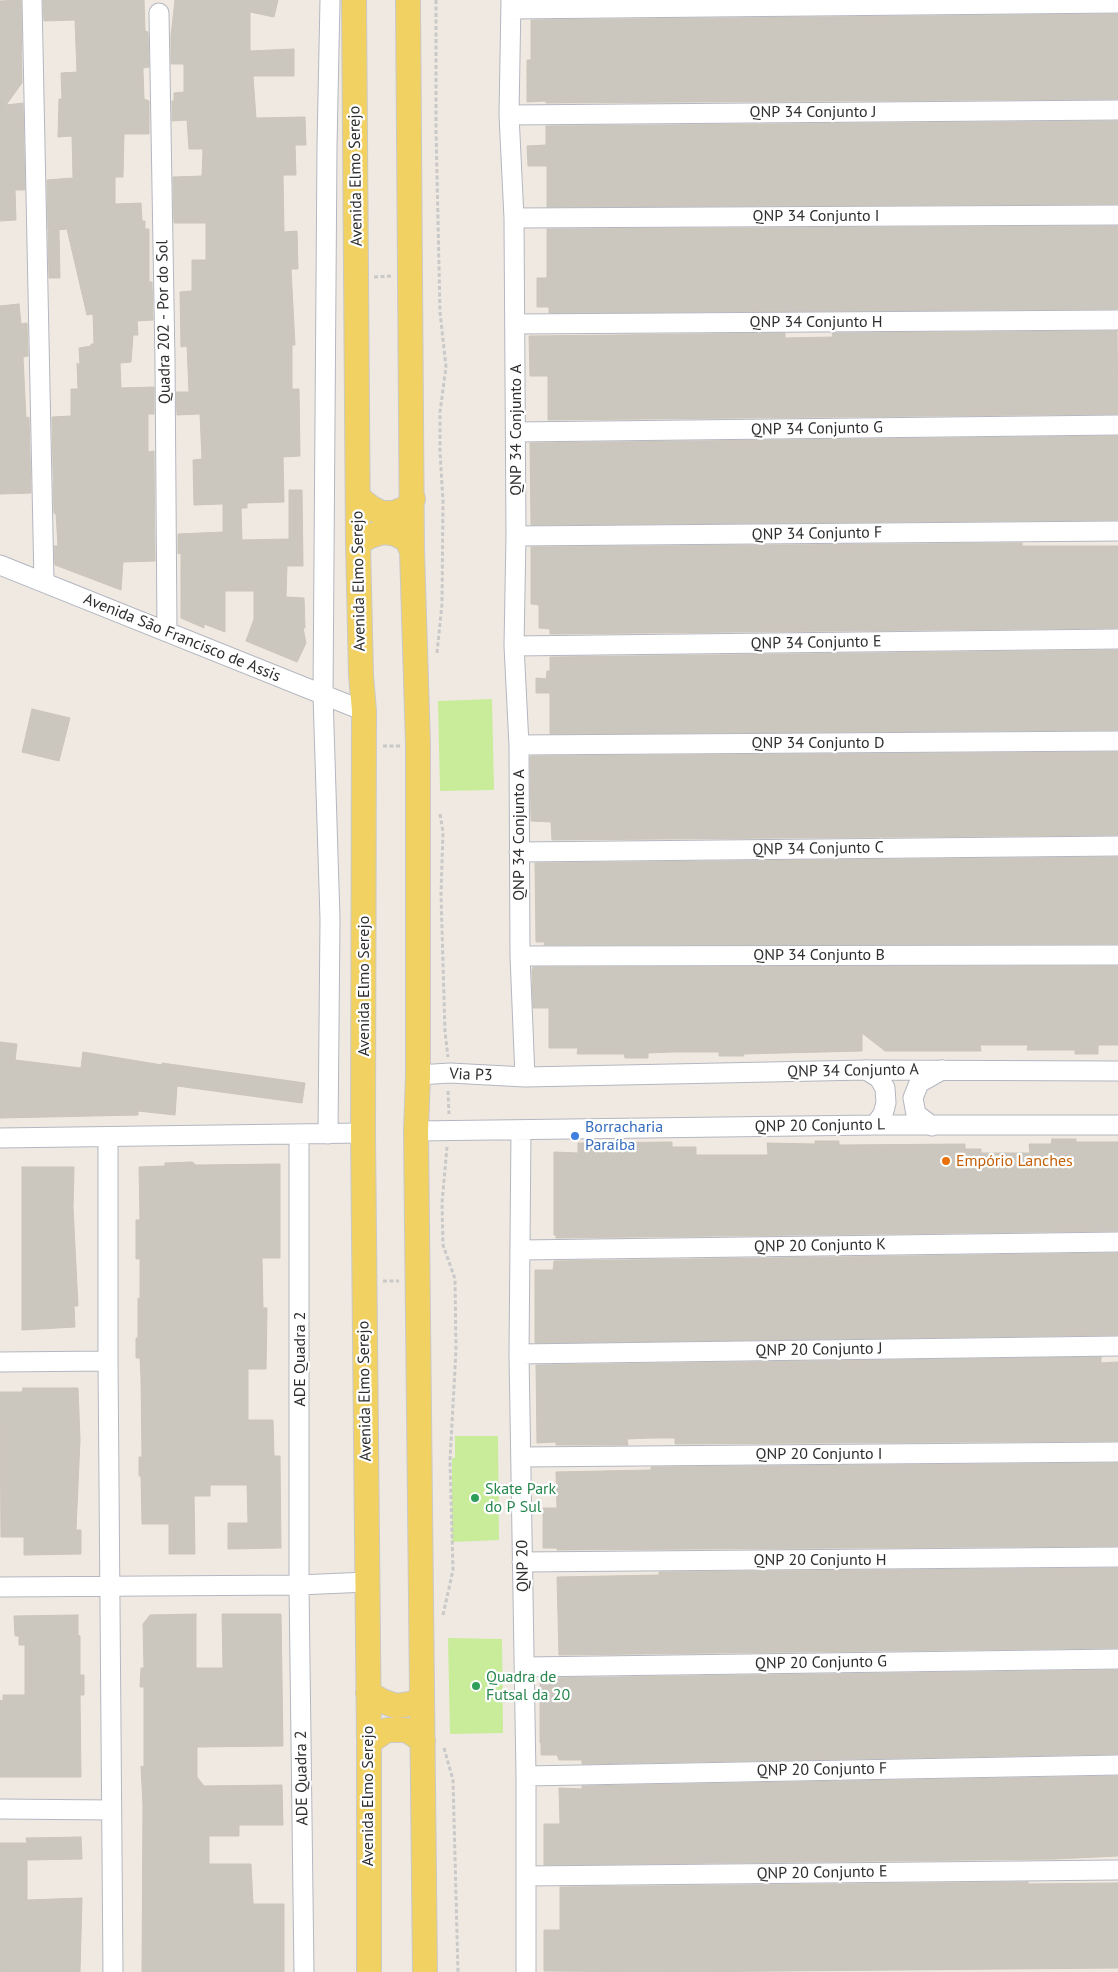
<!DOCTYPE html>
<html>
<head>
<meta charset="utf-8">
<style>
	body { margin:0 }
	canvas { display:block; background:#efe9e1 }
</style>
</head>
<body>
<canvas width="1118" height="1972"></canvas>
<script>
const g = document.querySelector('canvas').getContext('2d');
g.lineJoin = 'round';
function paint(path, color) { g.fillStyle = color; g.fill(path, 'evenodd'); }
const poly = rows => new Path2D(rows.map(r => 'M' + r).join(''));
function strokePath(path, color, width, dash) { g.strokeStyle = color; g.lineWidth = width; g.lineCap = dash ? 'butt' : 'round'; g.setLineDash(dash || []); g.stroke(path); }
function write(font, color, halo, rows, align = 'center') {
  g.font = font + ' "PT Sans",sans-serif'; g.lineWidth = 4.5; g.setLineDash([]); g.textBaseline = 'middle'; g.strokeStyle = halo; g.fillStyle = color; for (const [text, x, y, turn = 0] of rows) {
    g.save(); g.translate(x, y); g.rotate((+turn || 0) * Math.PI / 180); g.textAlign = isNaN(turn) ? turn : align; if (halo) g.strokeText(text, 0, 0); g.fillText(text, 0, 0); g.restore();
  }
}
paint(poly([
	[492,699,494,790,440,791,438,701],
	[455,1436,498,1436,499,1540,452,1542,452,1458,455,1458],
	[448,1638,502,1639,503,1733,450,1734]
]), '#c9ec9a');
const building = poly([
	[21,0,22,83,6,105,23,103,25,190,15,190,16,220,0,221,0,1,21,0],
	[43,0,144,0,145,31,148,32,149,67,143,68,143,71,144,99,149,101,149,134,124,134,123,177,115,177,115,204,141,203,142,221,145,221,145,229,149,229,149,282,152,282,153,320,137,321,138,335,133,335,131,362,120,363,121,388,154,387,154,414,148,414,148,452,154,451,155,561,123,562,121,590,55,565,54,546,58,546,56,514,54,513,52,417,71,416,71,389,78,389,77,363,80,365,79,348,91,346,91,344,94,344,93,314,87,315,67,229,48,231,47,180,73,178,72,136,58,137,59,99,62,99,61,73,77,72,75,20,44,21,43,0],
	[175,0,278,0,274,17,250,12,250,51,294,49,294,76,253,76,256,118,305,117,306,145,295,145,296,175,283,175,284,232,297,231,298,269,291,269,295,345,292,345,292,389,299,389,300,456,283,457,284,502,247,503,247,508,241,508,242,540,289,539,289,490,302,490,303,566,287,566,286,597,304,598,305,628,303,628,306,643,297,662,246,641,254,619,254,591,225,591,225,632,204,624,204,628,181,618,181,553,178,554,178,534,223,532,223,504,194,505,193,460,202,459,200,414,177,415,176,392,189,392,187,346,181,347,180,292,192,291,192,260,206,260,206,223,174,223,173,177,202,176,203,149,189,149,187,120,172,121,172,101,174,101,174,93,184,92,184,64,171,64,171,36,175,0],
	[1118,14,1118,99,546,103,546,101,527,102,527,60,531,60,531,20,1118,14],
	[1118,121,1118,204,547,207,547,166,528,166,527,146,546,145,546,126,1118,121],
	[1118,226,1118,308,1116,309,549,313,549,307,537,307,537,278,547,278,547,229,1118,226],
	[59,230,60,278,49,278,48,232,59,230],
	[19,304,21,324,27,323,28,356,23,357,26,418,29,417,31,493,0,494,0,306,19,304],
	[1117,331,1118,414,548,420,548,376,530,376,529,336,785,333,785,338,833,337,832,333,1117,331],
	[1118,436,1118,520,531,525,530,443,1118,436],
	[1022,543,1022,546,1118,546,1118,628,550,634,550,629,539,628,539,605,531,604,531,547,1022,543],
	[1118,650,1118,730,550,734,550,693,536,693,536,678,546,679,547,671,550,671,550,657,1118,650],
	[32,709,70,718,59,761,22,752,32,709],
	[1118,752,1118,835,552,840,551,822,531,821,530,757,532,756,1118,752],
	[1118,857,1118,944,544,945,545,942,536,942,535,863,1118,857],
	[1118,966,1118,1045,1098,1045,1098,1054,1075,1054,1075,1050,1027,1050,1028,1045,980,1045,981,1051,885,1051,862,1033,862,1051,743,1054,744,1056,719,1056,719,1052,672,1052,648,1053,648,1058,625,1058,624,1054,577,1054,578,1048,549,1048,549,1008,533,1008,532,970,533,967,1118,966],
	[0,1042,17,1044,15,1060,81,1068,83,1052,162,1065,162,1063,305,1083,302,1103,177,1086,175,1115,138,1111,138,1115,0,1118,0,1042],
	[1052,1139,1076,1139,1076,1142,1118,1142,1118,1231,556,1238,556,1235,554,1235,554,1152,578,1153,578,1143,672,1142,672,1147,696,1147,696,1155,768,1155,767,1143,815,1144,815,1141,839,1141,839,1145,965,1144,965,1149,981,1149,981,1153,1030,1153,1029,1144,1051,1144,1052,1139],
	[192,1162,196,1165,280,1164,280,1258,262,1258,263,1308,267,1308,266,1369,248,1369,248,1420,273,1420,274,1456,280,1456,281,1548,228,1549,228,1523,248,1523,247,1485,210,1485,210,1496,194,1496,195,1554,169,1554,169,1524,142,1524,141,1476,139,1476,139,1457,142,1457,141,1378,140,1358,136,1358,136,1338,138,1338,138,1298,140,1299,140,1259,136,1259,136,1220,140,1220,139,1167,165,1166,165,1163,192,1162],
	[22,1167,74,1167,73,1207,78,1306,74,1306,75,1327,22,1330,22,1167],
	[1118,1253,1118,1335,535,1343,535,1270,553,1270,554,1261,1118,1253],
	[1101,1357,1101,1363,1118,1362,1118,1441,675,1444,675,1438,651,1438,627,1439,628,1445,556,1445,556,1442,537,1443,536,1365,1101,1357],
	[23,1388,78,1388,80,1440,76,1530,81,1530,81,1554,24,1555,24,1537,1,1537,0,1392,22,1392,23,1388],
	[1118,1463,1118,1546,557,1550,557,1548,543,1548,543,1508,557,1508,556,1472,651,1470,651,1467,1118,1463],
	[1118,1568,1118,1648,559,1655,557,1577,659,1575,659,1572,1118,1568],
	[196,1614,196,1668,223,1668,222,1614,281,1614,283,1746,197,1747,197,1777,204,1786,282,1785,283,1825,239,1825,239,1836,209,1836,209,1864,251,1864,253,1904,284,1904,284,1972,142,1972,143,1806,141,1766,144,1767,144,1687,140,1687,141,1668,144,1668,143,1624,150,1615,196,1614],
	[78,1615,78,1635,80,1636,80,1675,84,1675,84,1695,80,1695,81,1777,0,1777,0,1700,3,1701,3,1695,25,1695,25,1645,19,1645,19,1636,15,1636,14,1616,78,1615],
	[1118,1670,1118,1754,582,1764,582,1760,559,1760,557,1755,541,1755,541,1743,540,1743,540,1682,544,1678,1118,1670],
	[1118,1776,1118,1856,1055,1859,544,1865,544,1824,560,1824,559,1788,582,1789,582,1786,1118,1776],
	[81,1837,82,1859,27,1860,27,1900,82,1898,80,1972,0,1972,0,1843,27,1843,26,1838,81,1837],
	[1028,1882,1028,1884,1118,1883,1118,1968,669,1972,544,1971,544,1930,560,1930,560,1887,1028,1882]
]);
paint(building, '#cbc7bf');
strokePath(building, '#cbc5ba', 1);
const minor = poly([
	[32,0,44,582],
	[511,0,509,115,514,218,516,536,514,646,519,745,520,956,525,1077],
	[511,9,1118,3],
	[159,13,165,361,167,632],
	[509,115,1118,110],
	[514,218,1118,215],
	[515,324,1118,320],
	[516,432,1118,425],
	[516,536,1118,531],
	[0,565,364,711],
	[514,646,1118,639],
	[519,745,1118,741],
	[519,852,1118,846],
	[520,956,1118,955],
	[866,1070,879,1078,885,1088,886,1103,883,1114,875,1125],
	[418,1075,450,1073,525,1077,866,1070,1118,1071],
	[932,1126,916,1114,913,1098,919,1083,942,1070],
	[521,1130,519,1354,526,1776,526,1972],
	[416,1131,875,1125,1118,1125],
	[299,1134,299,1585,304,1972],
	[328,1134,330,919,323,695,327,146,330,0],
	[108,1137,108,1361,113,1972],
	[0,1138,363,1133],
	[521,1250,1118,1242],
	[519,1354,1118,1346],
	[0,1362,108,1361],
	[521,1457,1118,1452],
	[522,1562,1118,1557],
	[0,1587,299,1585,367,1582],
	[525,1667,1118,1659],
	[526,1776,1118,1765],
	[0,1809,111,1810],
	[526,1876,1118,1870]
]);
const major = poly([
	[354,0,358,543,361,675,364,711,363,1133,369,1742,369,1972],
	[408,0,412,551,418,745,418,1075,416,1131,425,1972],
	[358,497,370,507,381,513,394,513,406,508,413,499],
	[358,543,370,536,383,532,396,534,407,540,412,551],
	[368,1693,382,1701,396,1706,411,1704,422,1698],
	[369,1742,387,1730,407,1730,423,1741]
]);
strokePath(minor, '#b4b7c1', 21);
strokePath(major, '#c9c9c9', 26);
strokePath(poly([
	[436,0,436,129,440,312,446,367,440,412,440,452,443,501,442,604,437,653],
	[374,277,391,276],
	[383,746,400,746],
	[440,814,443,832,441,894,445,1032,448,1057],
	[448,1091,449,1114],
	[383,1281,399,1281],
	[443,1615,453,1570,450,1460,456,1350,455,1279,443,1245,442,1203,447,1147],
	[444,1748,453,1780,458,1972]
]), '#c9c9c9', 3, [4, 2.5]);
strokePath(minor, '#fff', 19);
strokePath(major, '#f2d163', 24);
for (const [x, y, r, color] of [
	[575,1136,5,"#3f7fe0"],
	[946,1161,5,"#e8710a"],
	[475,1498,5,"#2e9e5b"],
	[476,1686,5,"#2e9e5b"]
]) { const dot = new Path2D(); dot.arc(x, y, r, 0, 2 * Math.PI); g.fillStyle = color; g.fill(dot); strokePath(dot, '#fff', 2); }
write('16px', '#2e2e2e', '#fff', [
	["QNP 34 Conjunto J",813,112],
	["Avenida Elmo Serejo",356,176,-91],
	["QNP 34 Conjunto I",816,216],
	["Quadra 202 - Por do Sol",164,322,-91],
	["QNP 34 Conjunto H",816,322],
	["QNP 34 Conjunto G",817,429,-1],
	["QNP 34 Conjunto A",516,430,-90],
	["QNP 34 Conjunto F",817,534,-1],
	["Avenida Elmo Serejo",359,581,-91],
	["Avenida São Francisco de Assis",182,638,22],
	["QNP 34 Conjunto E",816,643,-1],
	["QNP 34 Conjunto D",818,743],
	["QNP 34 Conjunto A",519,835,-90],
	["QNP 34 Conjunto C",818,849,-1],
	["QNP 34 Conjunto B",819,955],
	["Avenida Elmo Serejo",364,986,-90],
	["QNP 34 Conjunto A",853,1071,-1],
	["Via P3",471,1075,2],
	["QNP 20 Conjunto L",820,1126,-1],
	["QNP 20 Conjunto K",820,1246,-1],
	["QNP 20 Conjunto J",819,1350,-1],
	["ADE Quadra 2",300,1359,-90],
	["Avenida Elmo Serejo",365,1391,-91],
	["QNP 20 Conjunto I",819,1454],
	["QNP 20 Conjunto H",820,1560],
	["QNP 20",523,1566,-91],
	["QNP 20 Conjunto G",821,1663,-1],
	["QNP 20 Conjunto F",822,1770,-1],
	["ADE Quadra 2",302,1778,-91],
	["Avenida Elmo Serejo",368,1796,-90],
	["QNP 20 Conjunto E",822,1873,-1]
]);
write('16px', '#366cbe', '#fff', [
	["Borracharia",585,1127],
	["Paraíba",585,1145]
], 'left');
write('16px', '#c56008', '#fff', [
	["Empório Lanches",956,1161]
], 'left');
write('16px', '#27864d', '#fff', [
	["Skate Park",485,1489],
	["do P Sul",485,1507],
	["Quadra de",486,1677],
	["Futsal da 20",486,1695]
], 'left');
</script>
</body>
</html>
